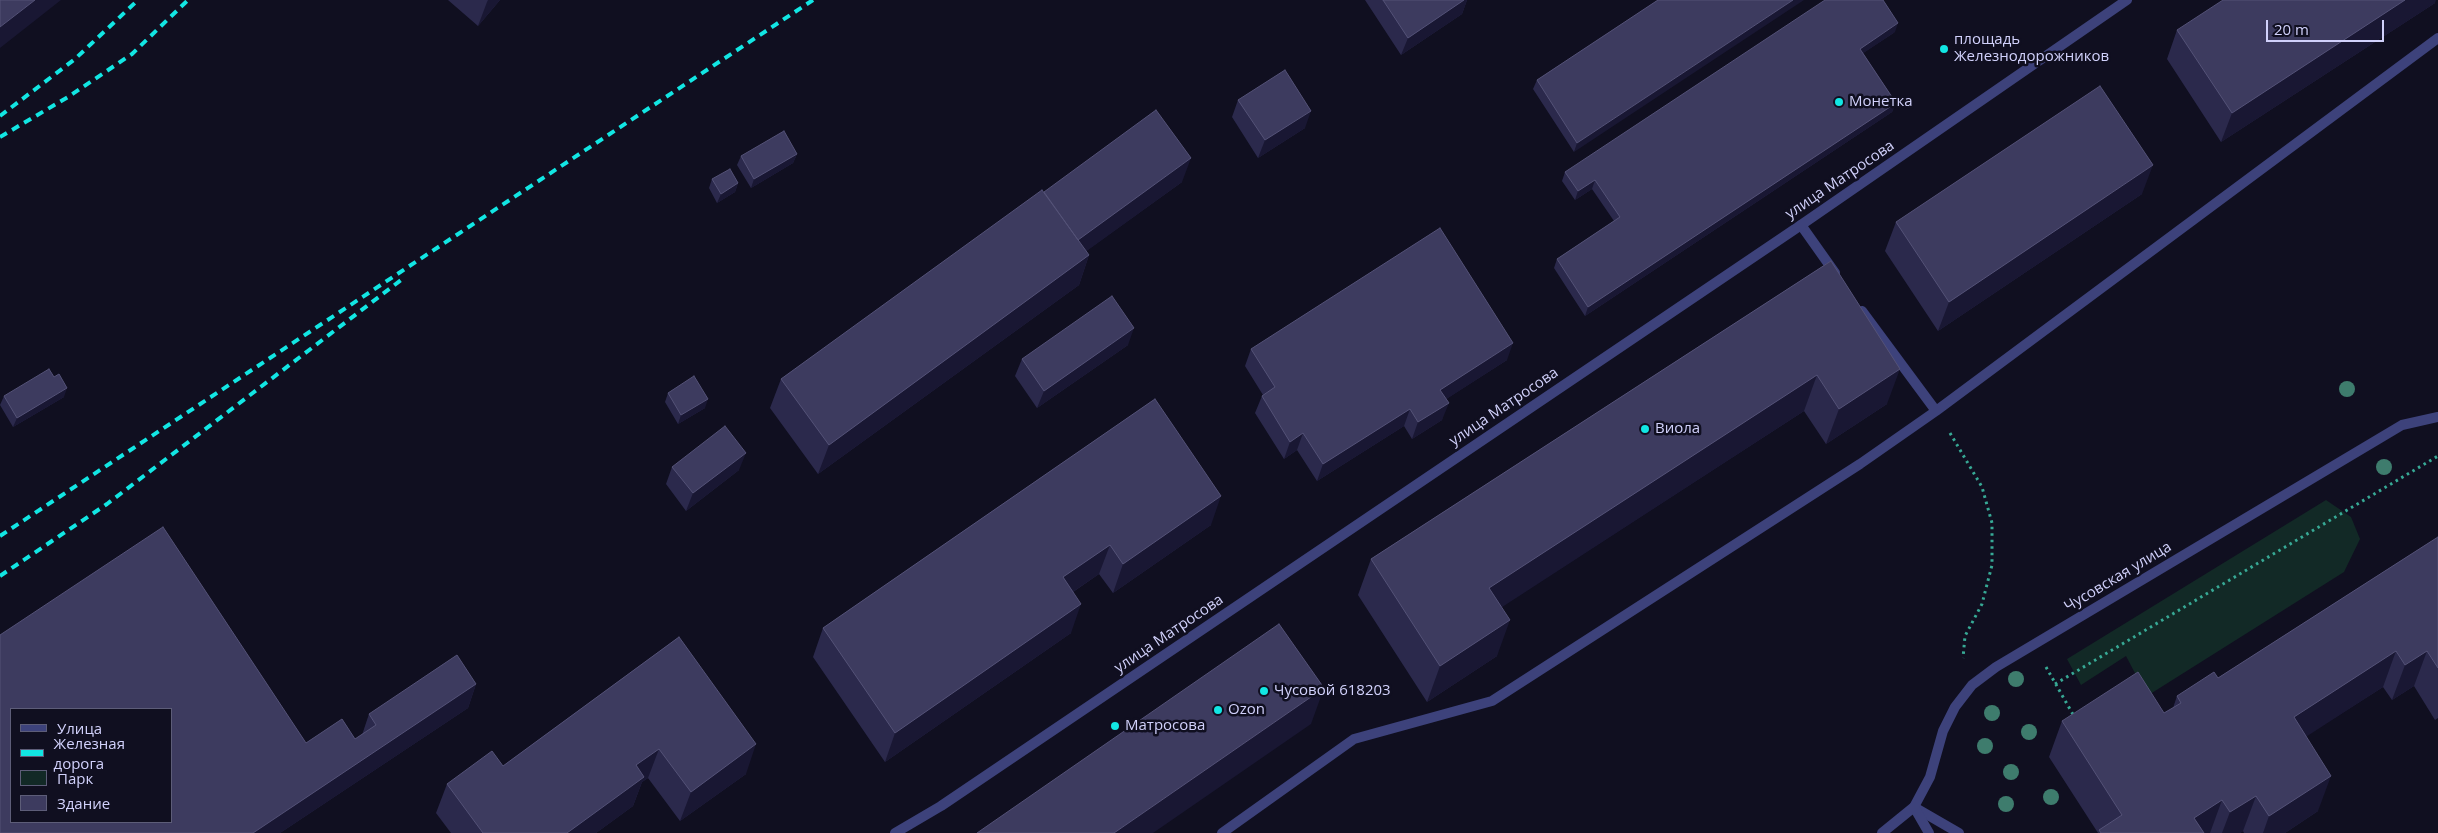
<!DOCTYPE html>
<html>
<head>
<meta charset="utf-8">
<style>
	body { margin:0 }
	#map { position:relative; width:2438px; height:833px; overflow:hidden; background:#100f20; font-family:"Open Sans",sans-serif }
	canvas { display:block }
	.legend { position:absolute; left:10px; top:708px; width:162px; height:115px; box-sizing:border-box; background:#100f20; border:1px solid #5d5d78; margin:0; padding:6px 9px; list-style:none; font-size:15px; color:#d1d1fb }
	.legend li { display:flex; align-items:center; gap:10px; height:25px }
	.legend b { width:25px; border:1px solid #5d5d78 }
	.scale { position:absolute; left:2266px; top:20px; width:118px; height:22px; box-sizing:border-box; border:2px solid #d1d1fb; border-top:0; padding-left:6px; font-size:15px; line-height:18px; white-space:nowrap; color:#d1d1fb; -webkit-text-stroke:4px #100f20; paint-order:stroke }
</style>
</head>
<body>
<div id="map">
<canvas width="2438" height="833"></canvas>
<ul class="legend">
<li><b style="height:6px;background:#3d427b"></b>Улица</li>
<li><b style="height:6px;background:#12e6e3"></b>Железная дорога</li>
<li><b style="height:14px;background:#122926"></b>Парк</li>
<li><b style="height:14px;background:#3d3b5f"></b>Здание</li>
</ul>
<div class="scale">20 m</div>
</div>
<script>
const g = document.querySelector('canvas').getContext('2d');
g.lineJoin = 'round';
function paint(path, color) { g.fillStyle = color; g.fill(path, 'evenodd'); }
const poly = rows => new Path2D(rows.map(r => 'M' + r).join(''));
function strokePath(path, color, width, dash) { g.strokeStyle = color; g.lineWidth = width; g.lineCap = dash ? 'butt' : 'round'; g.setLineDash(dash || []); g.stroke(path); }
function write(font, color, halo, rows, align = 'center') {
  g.font = font + ' "Open Sans",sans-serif'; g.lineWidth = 5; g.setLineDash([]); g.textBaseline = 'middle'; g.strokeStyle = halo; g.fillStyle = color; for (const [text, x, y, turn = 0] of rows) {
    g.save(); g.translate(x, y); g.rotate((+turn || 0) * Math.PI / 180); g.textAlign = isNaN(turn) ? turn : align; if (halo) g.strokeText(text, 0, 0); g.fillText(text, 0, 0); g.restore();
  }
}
paint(poly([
	[2326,500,2351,517,2360,539,2344,572,2147,696,2126,656,2081,685,2067,659]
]), '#122926');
strokePath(poly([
	[1950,433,1982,487,1992,523,1992,565,1982,604,1965,636,1963,658],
	[2046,667,2075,718],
	[2055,684,2438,456]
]), '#37a995', 3, [2.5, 4]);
strokePath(poly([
	[1801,225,1835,273],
	[1862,311,1936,411],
	[1914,807,1959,833],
	[1222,833,1354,739,1492,701,1860,464,1936,411,2438,38]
]), '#3d427b', 10);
strokePath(poly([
	[1914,807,1929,833],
	[1882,833,1914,807,1930,777,1943,731,1955,707,1972,685,1996,667,2402,425,2438,417]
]), '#3d427b', 10);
strokePath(poly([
	[895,833,941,806,1801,225,2127,0]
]), '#3d427b', 10);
strokePath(poly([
	[0,116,75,59,138,0],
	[0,137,68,97,132,54,188,0],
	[0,536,813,0],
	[0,576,107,504,405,277]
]), '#12e6e3', 4, [8, 6]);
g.fillStyle = '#3e7c6d';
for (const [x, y] of [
	[2347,389],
	[2384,467],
	[2016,679],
	[1992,713],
	[2029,732],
	[1985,746],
	[2011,772],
	[2051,797],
	[2006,804]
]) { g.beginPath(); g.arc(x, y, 8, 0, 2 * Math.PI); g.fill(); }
paint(poly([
	[448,0,500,0,478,26],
	[1365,0,1467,0,1462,14,1401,55],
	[1658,0,1574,152,1533,89,1537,80],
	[2435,3,2221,142,2167,59,2177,30],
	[1895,32,1863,53,1896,103,1892,112,1585,316,1554,268,1557,259,1614,221,1592,189,1575,200,1562,181,1565,172],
	[1238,100,1305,128,1258,158,1232,117],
	[797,154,793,163,751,188,737,165,741,156],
	[712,179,738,183,735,192,717,203,709,188],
	[1182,182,1086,251,1089,255,1079,285,818,474,770,408,781,379,1044,192],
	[2142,194,1938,331,1885,251,1896,222],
	[1831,261,1887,404,1826,444,1804,411,1501,607,1497,656,1427,702,1358,595,1371,559],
	[1128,345,1037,408,1015,376,1022,359],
	[1251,349,1507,360,1446,399,1442,420,1412,439,1404,426,1317,481,1297,450,1284,459,1255,413,1262,396,1263,395,1245,366],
	[668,393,705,408,678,424,665,402],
	[4,396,64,397,13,427,0,405],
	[1155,399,1211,525,1113,593,1099,574,1073,592,1071,633,885,762,813,657,823,628],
	[672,467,739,470,686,511,666,484],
	[2438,537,2438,718,2435,720,2414,686,2392,700,2383,687,2306,736,2318,811,2285,833,2244,833,2243,831,2240,833,2098,833,2049,757,2062,721,2164,713,2173,708,2177,696,2218,678],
	[679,637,746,774,680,821,648,778,642,782,633,806,596,833,451,833,436,813,447,784,503,766],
	[476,684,468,708,280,833,306,743,355,739,362,735,369,714]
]), '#2b294c');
paint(poly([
	[35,0,61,0,0,48,0,27],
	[488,0,500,0,478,26,487,2],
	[1464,0,1467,0,1462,14,1401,55,1408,38],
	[1793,0,1804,0,1574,152,1577,143],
	[2405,0,2436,0,2435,3,2221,142,2232,113],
	[1898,23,1895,32,1856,58,1860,49],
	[1896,103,1892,112,1585,316,1588,307],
	[1311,111,1305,128,1258,158,1265,140],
	[797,154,793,163,751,188,754,179],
	[1191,158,1182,182,1066,266,1075,242],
	[2153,165,2142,194,1938,331,1949,302],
	[1595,180,1592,189,1575,200,1578,191],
	[738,183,735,192,717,203,721,194],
	[1089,255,1079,285,818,474,829,445],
	[1134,328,1128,345,1037,408,1044,391],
	[1513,343,1507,360,1434,407,1440,390],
	[1900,369,1887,404,1826,444,1839,409],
	[1817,375,1804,411,1476,624,1489,588],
	[67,388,64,397,13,427,17,418],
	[708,399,705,408,678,424,681,415],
	[1449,403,1442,420,1412,439,1418,422],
	[1410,409,1404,426,1317,481,1323,464],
	[1303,433,1297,450,1284,459,1290,442],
	[746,453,739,470,686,511,693,493],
	[1221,496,1211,525,1113,593,1123,564],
	[1110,545,1099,574,1052,606,1063,577],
	[1081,604,1071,633,885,762,895,733],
	[1510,620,1497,656,1427,702,1440,666],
	[2396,651,2383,687,2281,753,2294,717],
	[2427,651,2414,686,2392,700,2405,665],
	[476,684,468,708,280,833,253,833],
	[1324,688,1311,724,1153,833,1114,833],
	[756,744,746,774,680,821,691,792],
	[659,749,648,778,642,782,633,806,596,833,567,833,636,765],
	[2331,776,2318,811,2285,833,2263,833,2269,816],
	[2256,796,2243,831,2240,833,2222,833,2230,812],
	[2222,800,2210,833,2189,833,2194,818]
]), '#191733');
const building = poly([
	[0,0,35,0,0,27,0,0],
	[1383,0,1464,0,1408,38,1383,0],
	[1658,0,1793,0,1577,143,1537,80,1658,0],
	[1825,0,1883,0,1898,23,1860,49,1896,103,1588,307,1557,259,1620,217,1595,180,1578,191,1565,172,1825,0],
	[2223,0,2405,0,2232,113,2177,30,2223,0],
	[1285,70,1311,111,1265,140,1238,100,1285,70],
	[2100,86,2153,165,1949,302,1896,222,2100,86],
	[1156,110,1191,158,1078,240,1044,192,1156,110],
	[784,131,797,154,754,179,741,156,784,131],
	[730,169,738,183,721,194,712,179,730,169],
	[1042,190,1089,255,829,445,781,379,1042,190],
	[1440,228,1513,343,1440,390,1449,403,1418,422,1410,409,1323,464,1303,433,1290,442,1262,396,1275,387,1251,349,1440,228],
	[1831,261,1900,369,1839,409,1817,375,1489,588,1510,620,1440,666,1371,559,1831,261],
	[1112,296,1134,328,1044,391,1022,359,1112,296],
	[49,369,54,377,59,374,67,388,17,418,4,396,49,369],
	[694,376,708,399,681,415,668,393,694,376],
	[1155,399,1221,496,1123,564,1110,545,1063,577,1081,604,895,733,823,628,1155,399],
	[725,426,746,453,693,493,672,467,725,426],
	[163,527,306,743,342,719,355,739,376,725,369,714,457,655,476,684,253,833,0,833,0,635,163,527],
	[11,709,171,709,171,822,11,822,11,709],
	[2438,537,2438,668,2427,651,2405,665,2396,651,2294,717,2331,776,2269,816,2256,796,2230,812,2222,800,2194,818,2204,833,2101,833,2099,830,2122,815,2062,721,2138,672,2164,713,2181,703,2177,696,2214,672,2218,678,2438,537],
	[1279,624,1324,688,1114,833,977,833,1279,624],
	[679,637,756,744,691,792,659,749,636,765,644,777,567,833,483,833,447,784,492,751,503,766,679,637]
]);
paint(building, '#3d3b5f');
strokePath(building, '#545277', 1);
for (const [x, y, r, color] of [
	[1944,49,5,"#12e6e3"],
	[1839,102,5,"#12e6e3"],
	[1645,429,5,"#12e6e3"],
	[1264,691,5,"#12e6e3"],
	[1218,710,5,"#12e6e3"],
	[1115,726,5,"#12e6e3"]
]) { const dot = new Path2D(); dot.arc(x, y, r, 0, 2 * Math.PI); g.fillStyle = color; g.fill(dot); strokePath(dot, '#100f20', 2); }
write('15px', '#d1d1fb', '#100f20', [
	["площадь",1954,40],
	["Железнодорожников",1954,57],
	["Монетка",1849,102],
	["Виола",1655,429],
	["Чусовой 618203",1274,691],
	["Ozon",1228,710],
	["Матросова",1125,726]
], 'left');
write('15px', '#d1d1fb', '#100f20', [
	["улица Матросова",1840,180,-34],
	["улица Матросова",1504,407,-34],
	["Чусовская улица",2118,577,-31],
	["улица Матросова",1169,634,-34]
]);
</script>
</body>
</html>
